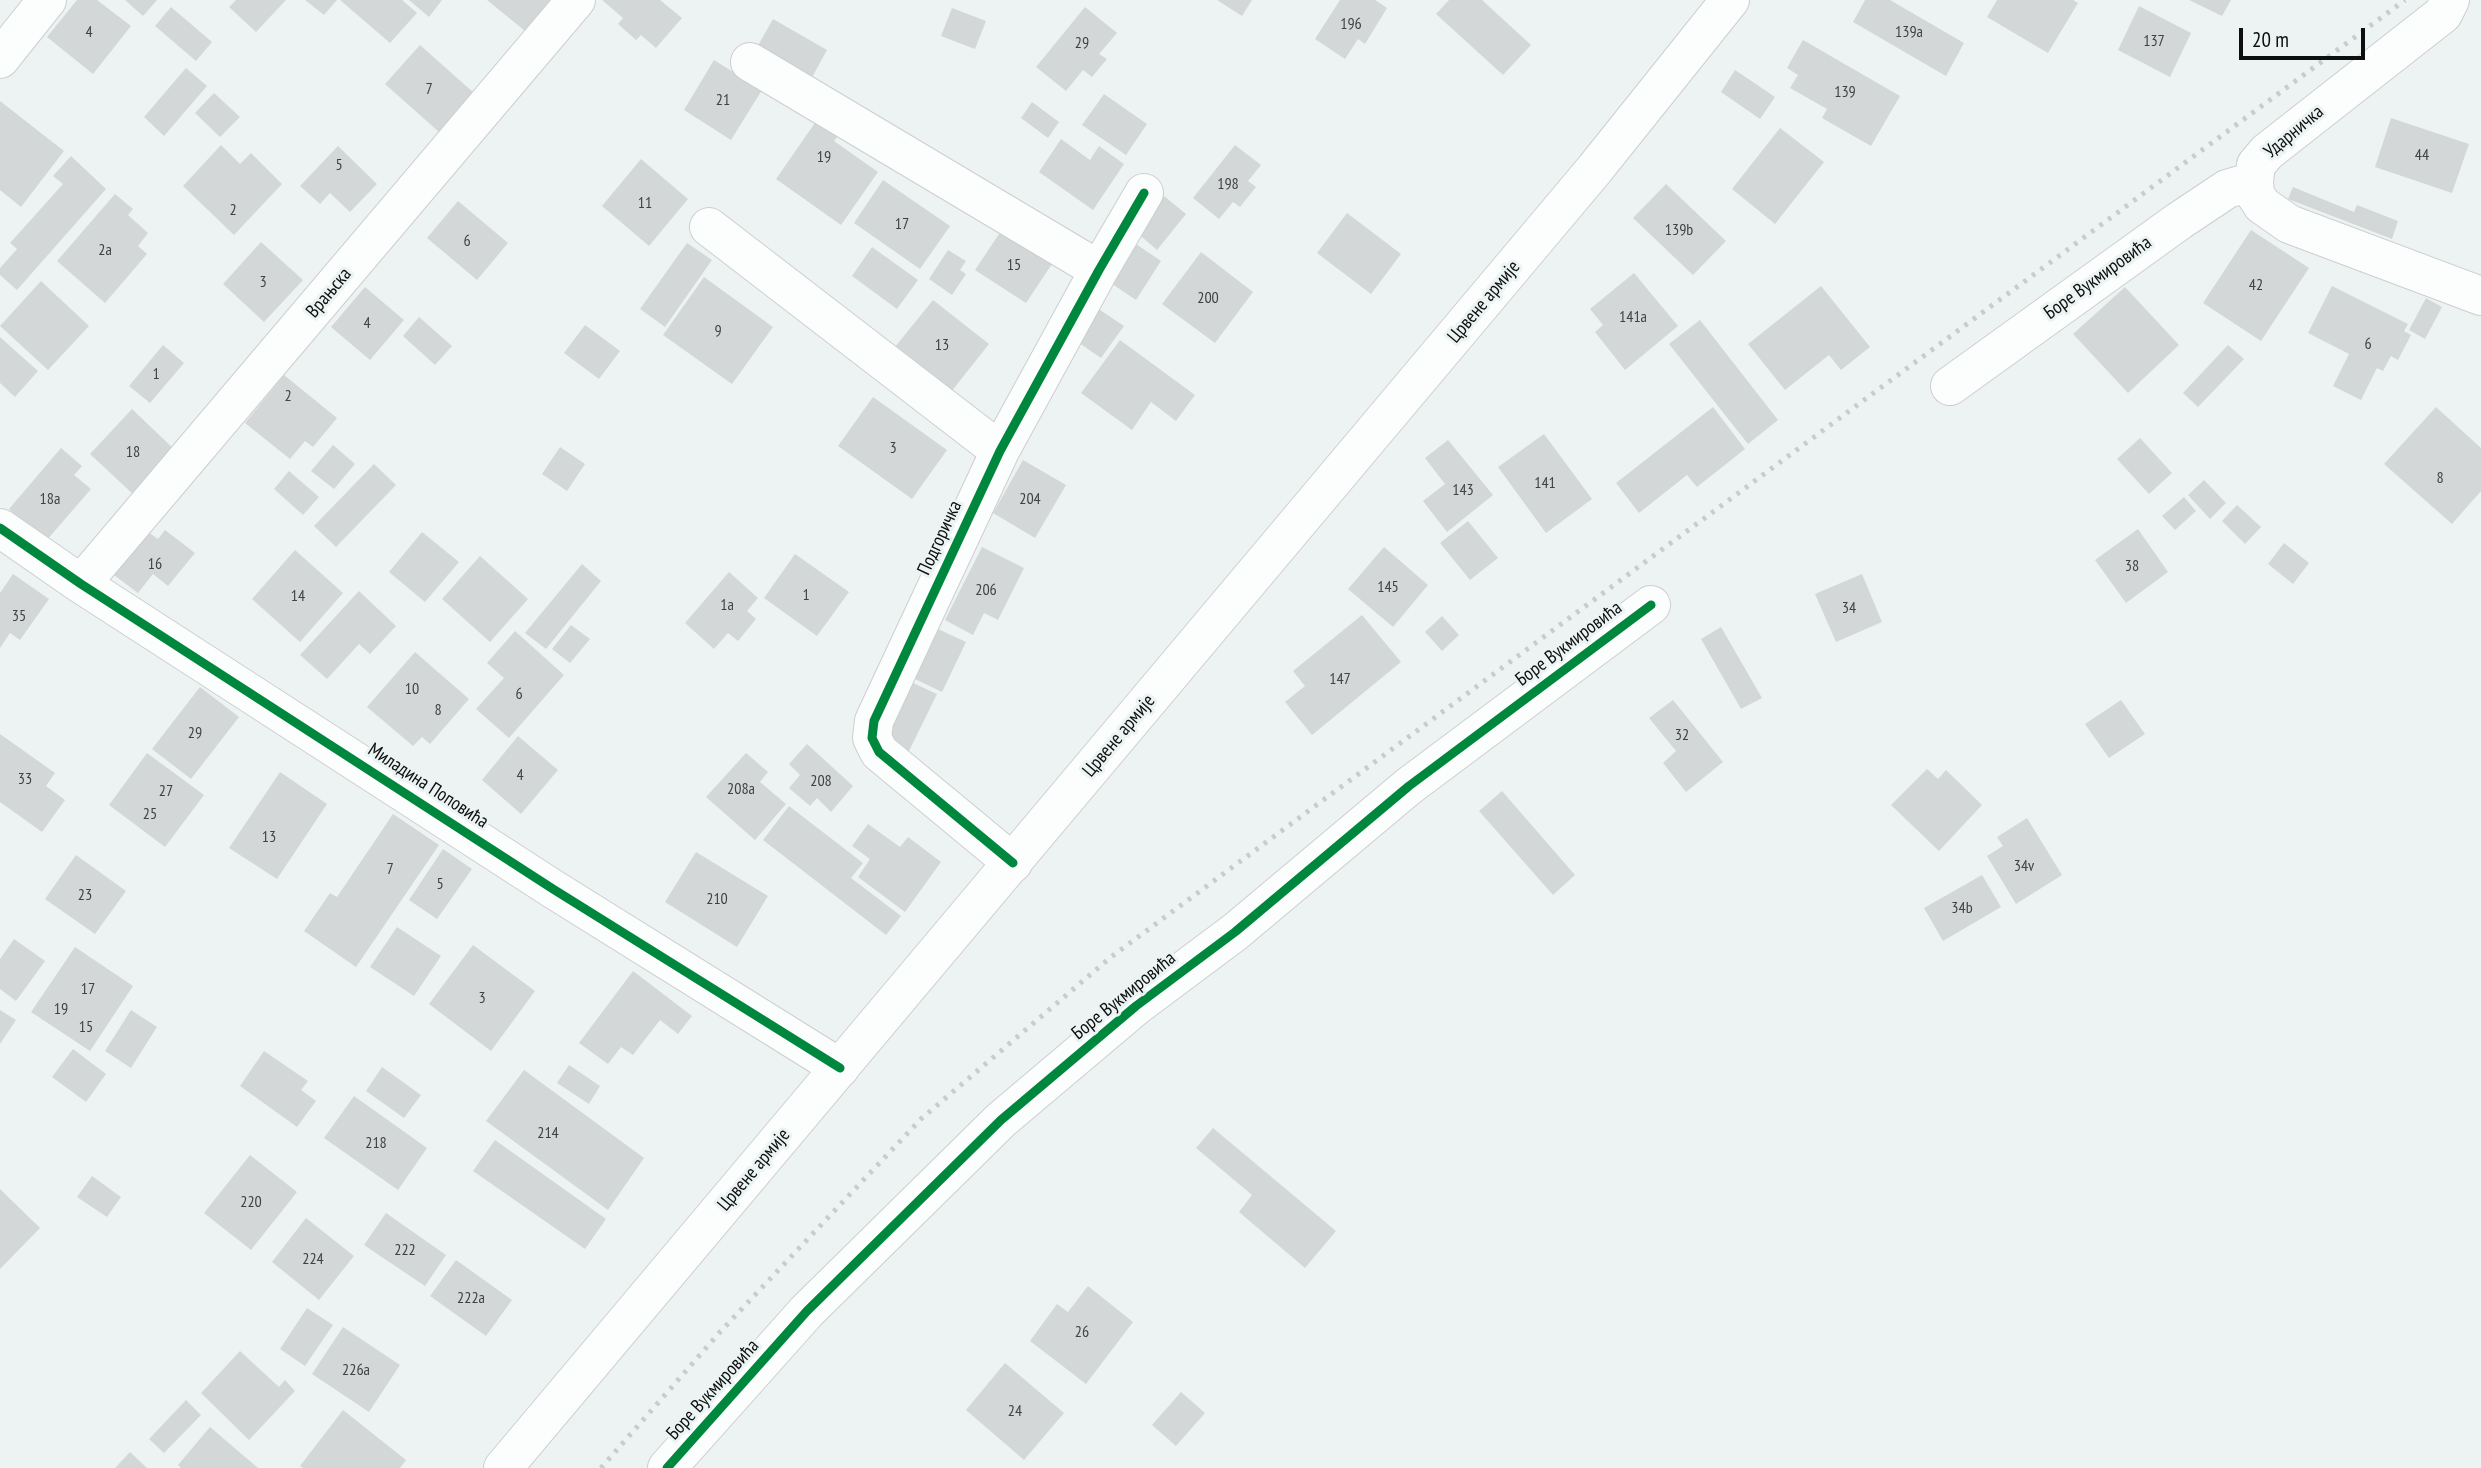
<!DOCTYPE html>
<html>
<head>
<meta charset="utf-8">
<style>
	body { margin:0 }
	#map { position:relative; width:2481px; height:1468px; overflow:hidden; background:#edf2f2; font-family:"PT Sans Narrow",sans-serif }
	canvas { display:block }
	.scale { position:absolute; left:2239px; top:28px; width:126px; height:32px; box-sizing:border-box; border:4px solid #0d0f0f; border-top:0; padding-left:9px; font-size:21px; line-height:24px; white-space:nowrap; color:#0d0f0f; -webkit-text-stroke:5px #ebf4f3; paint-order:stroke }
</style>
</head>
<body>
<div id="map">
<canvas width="2481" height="1468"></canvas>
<div class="scale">20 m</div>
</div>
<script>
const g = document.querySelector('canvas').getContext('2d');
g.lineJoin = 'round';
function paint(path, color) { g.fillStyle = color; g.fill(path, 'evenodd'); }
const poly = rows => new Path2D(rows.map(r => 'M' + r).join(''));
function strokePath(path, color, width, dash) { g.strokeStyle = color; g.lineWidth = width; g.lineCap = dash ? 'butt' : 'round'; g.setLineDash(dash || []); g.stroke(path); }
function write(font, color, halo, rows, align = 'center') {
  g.font = font + ' "PT Sans Narrow",sans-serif'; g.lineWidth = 6; g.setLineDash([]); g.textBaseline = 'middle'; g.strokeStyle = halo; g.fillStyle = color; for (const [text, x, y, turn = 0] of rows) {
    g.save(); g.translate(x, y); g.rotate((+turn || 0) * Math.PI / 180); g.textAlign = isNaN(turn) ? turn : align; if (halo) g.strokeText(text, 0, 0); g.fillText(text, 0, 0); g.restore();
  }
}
paint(poly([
	[77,0,97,0,131,26,93,74,47,37],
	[125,0,157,0,143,16],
	[236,0,286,0,256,32,229,7],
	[305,0,337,0,324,15],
	[340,0,402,0,417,13,390,43],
	[409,0,442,0,429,17],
	[487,0,558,0,530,35],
	[602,0,660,0,682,18,656,48,641,35,636,40,618,24,623,18],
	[1217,0,1252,0,1242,16],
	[1340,0,1375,0,1387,8,1365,44,1358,39,1345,59,1315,39],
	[1449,0,1482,0,1531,45,1503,75,1436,14],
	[1865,0,1890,0,1964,43,1946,76,1853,22],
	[1997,0,2073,0,2078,3,2048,53,1987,17],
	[2189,0,2231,0,2222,16],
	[2139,6,2191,33,2170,77,2118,50],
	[171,7,212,42,196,61,155,26],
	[1085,7,1117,33,1099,54,1107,59,1092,77,1083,70,1066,91,1036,67],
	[952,8,986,21,975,49,941,36],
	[773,19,827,50,810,81,756,49],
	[1803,40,1900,96,1871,146,1822,118,1827,109,1790,88,1798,75,1787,68],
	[420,45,474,93,439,132,385,84],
	[714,60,762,90,731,140,684,110],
	[186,68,207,86,164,136,144,117],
	[1735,70,1775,97,1760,119,1721,92],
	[214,93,240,117,220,137,195,113],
	[1104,94,1147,124,1126,155,1082,125],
	[0,101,64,151,21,207,0,190],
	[1032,102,1059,122,1048,138,1021,118],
	[819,117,840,133,834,141,878,172,841,225,776,179],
	[2391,118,2469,144,2452,193,2375,167],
	[1780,128,1824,162,1775,224,1732,189],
	[1061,139,1090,160,1099,146,1124,164,1093,210,1039,172],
	[221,145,240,164,251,153,282,184,234,235,183,186],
	[1235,145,1261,165,1248,181,1256,187,1240,207,1233,202,1219,219,1193,198],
	[338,146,377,184,350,212,330,193,320,204,300,186],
	[71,156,106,189,17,290,0,275,0,268,17,249,10,243,63,184,53,176],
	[641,159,688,199,649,246,602,206],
	[883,180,950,226,920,269,854,223],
	[1666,184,1726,241,1693,275,1633,218],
	[2293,187,2354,212,2357,205,2398,221,2392,239,2288,199],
	[115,194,133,209,128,215,148,233,138,246,147,254,105,303,57,261],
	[1164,196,1186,214,1157,250,1135,231],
	[458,201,508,243,477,280,427,238],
	[1347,213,1401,254,1371,294,1317,253],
	[1003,228,1054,261,1026,303,975,270],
	[2251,230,2309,268,2261,341,2203,303],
	[1127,238,1161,261,1136,300,1102,277],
	[261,242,303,280,264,322,223,284],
	[687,243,712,260,665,327,640,309],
	[872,247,918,280,897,309,852,276],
	[948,250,966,261,960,270,966,274,952,295,929,279],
	[1201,252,1253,292,1215,343,1162,304],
	[1634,273,1678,326,1625,370,1595,332,1603,325,1590,309],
	[704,277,773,327,732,384,663,335],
	[41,281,89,326,48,370,0,326],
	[1821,286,1870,347,1841,370,1829,355,1785,390,1748,344],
	[2332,286,2408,324,2404,331,2411,335,2398,360,2391,356,2383,371,2377,368,2361,400,2333,386,2349,354,2308,333],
	[365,287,404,320,370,360,331,327],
	[2125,287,2179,345,2128,393,2073,334],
	[2426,298,2442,307,2425,339,2409,330],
	[933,300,989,344,951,392,895,347],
	[1097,308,1124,326,1101,358,1075,340],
	[419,317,452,346,435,365,403,336],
	[1700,320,1778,420,1748,444,1669,344],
	[585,325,620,351,599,379,564,353],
	[0,337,38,371,15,397,0,383],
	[1120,340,1195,395,1176,421,1151,402,1132,430,1081,393],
	[163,345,184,363,150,403,129,386],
	[2228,345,2244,359,2198,407,2183,393],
	[284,375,337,418,313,447,305,441,290,459,245,423],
	[873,397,947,450,912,499,838,446],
	[1713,407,1745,449,1697,487,1687,475,1639,513,1616,483],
	[2436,407,2481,448,2481,491,2452,524,2384,464],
	[132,409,176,451,135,496,90,454],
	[1544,434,1592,499,1546,533,1498,467],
	[2140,438,2172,473,2149,494,2117,459],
	[1448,440,1493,495,1447,532,1423,501,1445,484,1425,458],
	[333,445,355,464,334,489,311,471],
	[560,447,585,464,567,491,542,474],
	[61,448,82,466,74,475,91,489,46,541,9,509],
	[1023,460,1066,485,1035,538,993,513],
	[374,464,396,485,336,547,314,526],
	[289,471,319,497,303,515,274,489],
	[2204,480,2226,503,2210,519,2188,495],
	[2184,497,2196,511,2175,530,2162,516],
	[2237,505,2261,527,2245,544,2222,521],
	[1468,521,1498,558,1470,580,1440,543],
	[2138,529,2168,572,2126,603,2095,560],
	[165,530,195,553,168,586,153,574,138,593,114,575,148,532,158,539],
	[422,532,459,562,425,602,389,572],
	[2284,543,2309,563,2293,584,2268,564],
	[982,547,1024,568,998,620,984,613,973,635,945,620],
	[1384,547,1428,585,1393,627,1348,589],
	[295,550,343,593,300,642,252,599],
	[795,554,849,592,817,636,764,598],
	[480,556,528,599,490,642,442,599],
	[582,564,601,581,546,649,525,633],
	[729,572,758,598,747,611,756,619,738,641,728,633,714,649,685,623],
	[13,574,49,599,20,640,10,633,0,648,0,593],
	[1862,574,1882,622,1836,642,1815,594],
	[359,591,396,626,370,654,359,644,327,679,300,655],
	[1362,615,1401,662,1312,735,1285,702,1305,686,1293,671],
	[1442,616,1459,635,1442,651,1425,632],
	[571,625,590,639,570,663,552,649],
	[1721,627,1762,698,1741,709,1701,639],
	[938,629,966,642,942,692,915,679],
	[515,631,564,675,509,738,476,709,504,678,487,663],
	[415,652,469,699,430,744,422,737,413,746,367,707],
	[911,682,937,694,909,751,883,738],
	[200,687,239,717,191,779,152,749],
	[1673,700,1723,762,1686,792,1663,763,1676,751,1649,718],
	[2121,700,2145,734,2109,758,2085,724],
	[0,734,55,773,46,786,65,800,42,832,0,802],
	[518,736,558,770,521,814,482,780],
	[807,744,853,786,831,812,817,798,810,806,789,788,800,775,789,764],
	[147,753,204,795,165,847,109,805],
	[746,753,768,772,760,782,786,804,755,840,706,797],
	[1927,769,1938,779,1946,770,1982,805,1939,851,1891,805],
	[280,772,327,804,277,879,229,848],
	[1502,791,1575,875,1553,895,1479,811],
	[789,806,863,863,851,878,901,916,886,935,763,840],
	[393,814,439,845,356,967,304,931,330,893,337,897],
	[2027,818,2062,875,2016,904,1987,856,2003,846,1997,837],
	[868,824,900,847,908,837,941,862,905,912,858,877,870,859,852,846],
	[443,849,472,869,437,919,409,900],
	[696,852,768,896,737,947,665,902],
	[76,855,126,891,95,934,45,899],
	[1982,875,2001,907,1943,941,1924,908],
	[397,927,441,956,414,996,370,967],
	[14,939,45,961,16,1001,0,989,0,959],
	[473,945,535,991,491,1051,429,1004],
	[75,947,133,986,90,1051,31,1012],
	[633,971,692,1016,678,1034,660,1020,633,1055,621,1047,608,1064,579,1043],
	[0,1010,16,1020,0,1044],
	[131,1010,157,1027,131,1068,105,1051],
	[73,1049,106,1074,86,1102,52,1077],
	[264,1051,308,1081,301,1090,316,1101,297,1127,240,1086],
	[569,1065,600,1086,589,1104,557,1083],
	[382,1067,421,1095,404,1118,366,1091],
	[524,1070,644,1158,608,1210,486,1121],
	[354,1096,427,1148,398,1190,324,1138],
	[1213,1128,1336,1231,1305,1268,1239,1212,1252,1195,1196,1148],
	[495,1140,606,1219,585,1249,473,1171],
	[250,1155,297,1192,251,1250,204,1213],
	[92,1176,121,1197,107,1217,77,1197],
	[0,1189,40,1228,0,1269],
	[386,1213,446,1255,425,1286,364,1245],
	[306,1218,354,1256,319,1300,272,1262],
	[456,1260,512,1300,486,1336,430,1296],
	[1088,1286,1133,1322,1086,1384,1030,1341,1057,1304,1068,1312],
	[307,1308,333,1325,305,1366,280,1349],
	[343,1327,400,1365,369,1412,312,1374],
	[240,1351,279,1387,285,1380,295,1391,249,1440,201,1393],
	[1005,1363,1064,1413,1024,1460,966,1410],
	[1181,1392,1205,1413,1176,1446,1152,1425],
	[186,1400,201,1415,164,1453,149,1439],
	[343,1410,406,1460,400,1468,303,1468,300,1466],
	[210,1427,258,1468,181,1468,178,1465],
	[130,1452,147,1468,115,1468]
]), '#d4d7d7');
const minor = poly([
	[2450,0,2443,14,2267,152,2256,165,2254,181,2255,194,2262,205,2289,224,2481,296],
	[0,59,47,0],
	[750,62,1099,270],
	[709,227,1000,451],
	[1950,386,2179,221,2227,189,2254,181],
	[0,528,81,584,553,889,840,1068],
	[81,584,576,0],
	[1013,863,879,752,872,738,874,721,1000,451,1099,270,1144,193],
	[667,1468,807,1311,1001,1120,1136,1006,1235,932,1409,786,1651,605]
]);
const major = poly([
	[503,1468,1594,170,1730,0]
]);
strokePath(minor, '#cccfcf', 40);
strokePath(major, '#cccfcf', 40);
strokePath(minor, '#fcfdfd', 38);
strokePath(major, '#fcfdfd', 38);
strokePath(poly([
	[601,1468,720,1332,921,1119,1111,957,2405,0]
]), '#cacbcb', 5, [3.5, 7]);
strokePath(poly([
	[0,528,81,584,553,889,840,1068],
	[1013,863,879,752,872,738,874,721,1000,451,1099,270,1144,193],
	[667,1468,807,1311,1001,1120,1136,1006,1235,932,1409,786,1651,605]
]), '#00873e', 9);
write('16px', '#404242', null, [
	["196",1351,24],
	["4",89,32],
	["139a",1909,32],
	["137",2154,41],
	["29",1082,43],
	["7",429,89],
	["139",1845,92],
	["21",723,100],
	["44",2422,155],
	["19",824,157],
	["5",339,165],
	["198",1228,184],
	["11",645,203],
	["2",233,210],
	["17",902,224],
	["139b",1679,230],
	["6",467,241],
	["2a",105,250],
	["15",1014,265],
	["3",263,282],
	["42",2256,285],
	["200",1208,298],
	["141a",1633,317],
	["4",367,323],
	["9",718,331],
	["6",2368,344],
	["13",942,345],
	["1",156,374],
	["2",288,396],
	["3",893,448],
	["18",133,452],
	["8",2440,478],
	["141",1545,483],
	["143",1463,490],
	["18a",50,499],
	["204",1030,499],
	["16",155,564],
	["38",2132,566],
	["145",1388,587],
	["206",986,590],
	["1",806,595],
	["14",298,596],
	["1a",727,605],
	["34",1849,608],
	["35",19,616],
	["147",1340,679],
	["10",412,689],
	["6",519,694],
	["8",438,710],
	["29",195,733],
	["32",1682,735],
	["4",520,775],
	["33",25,779],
	["208",821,781],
	["208a",741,789],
	["27",166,791],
	["25",150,814],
	["13",269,837],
	["34v",2024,866],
	["7",390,869],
	["5",440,884],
	["23",85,895],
	["210",717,899],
	["34b",1962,908],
	["17",88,989],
	["3",482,998],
	["19",61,1009],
	["15",86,1027],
	["214",548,1133],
	["218",376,1143],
	["220",251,1202],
	["222",405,1250],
	["224",313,1259],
	["222a",471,1298],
	["26",1082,1332],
	["226a",356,1370],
	["24",1015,1411]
]);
write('19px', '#0d0f0f', '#ebf4f3', [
	["Ударничка",2294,132,-40],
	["Боре Вукмировића",2098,278,-36],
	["Врањска",329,293,-50],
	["Црвене армије",1484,302,-50],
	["Подгоричка",940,538,-65],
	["Боре Вукмировића",1569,644,-37],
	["Црвене армије",1119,736,-50],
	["Миладина Поповића",428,786,33],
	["Боре Вукмировића",1124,996,-39],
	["Црвене армије",754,1170,-50],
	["Боре Вукмировића",713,1390,-48]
]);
</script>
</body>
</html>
